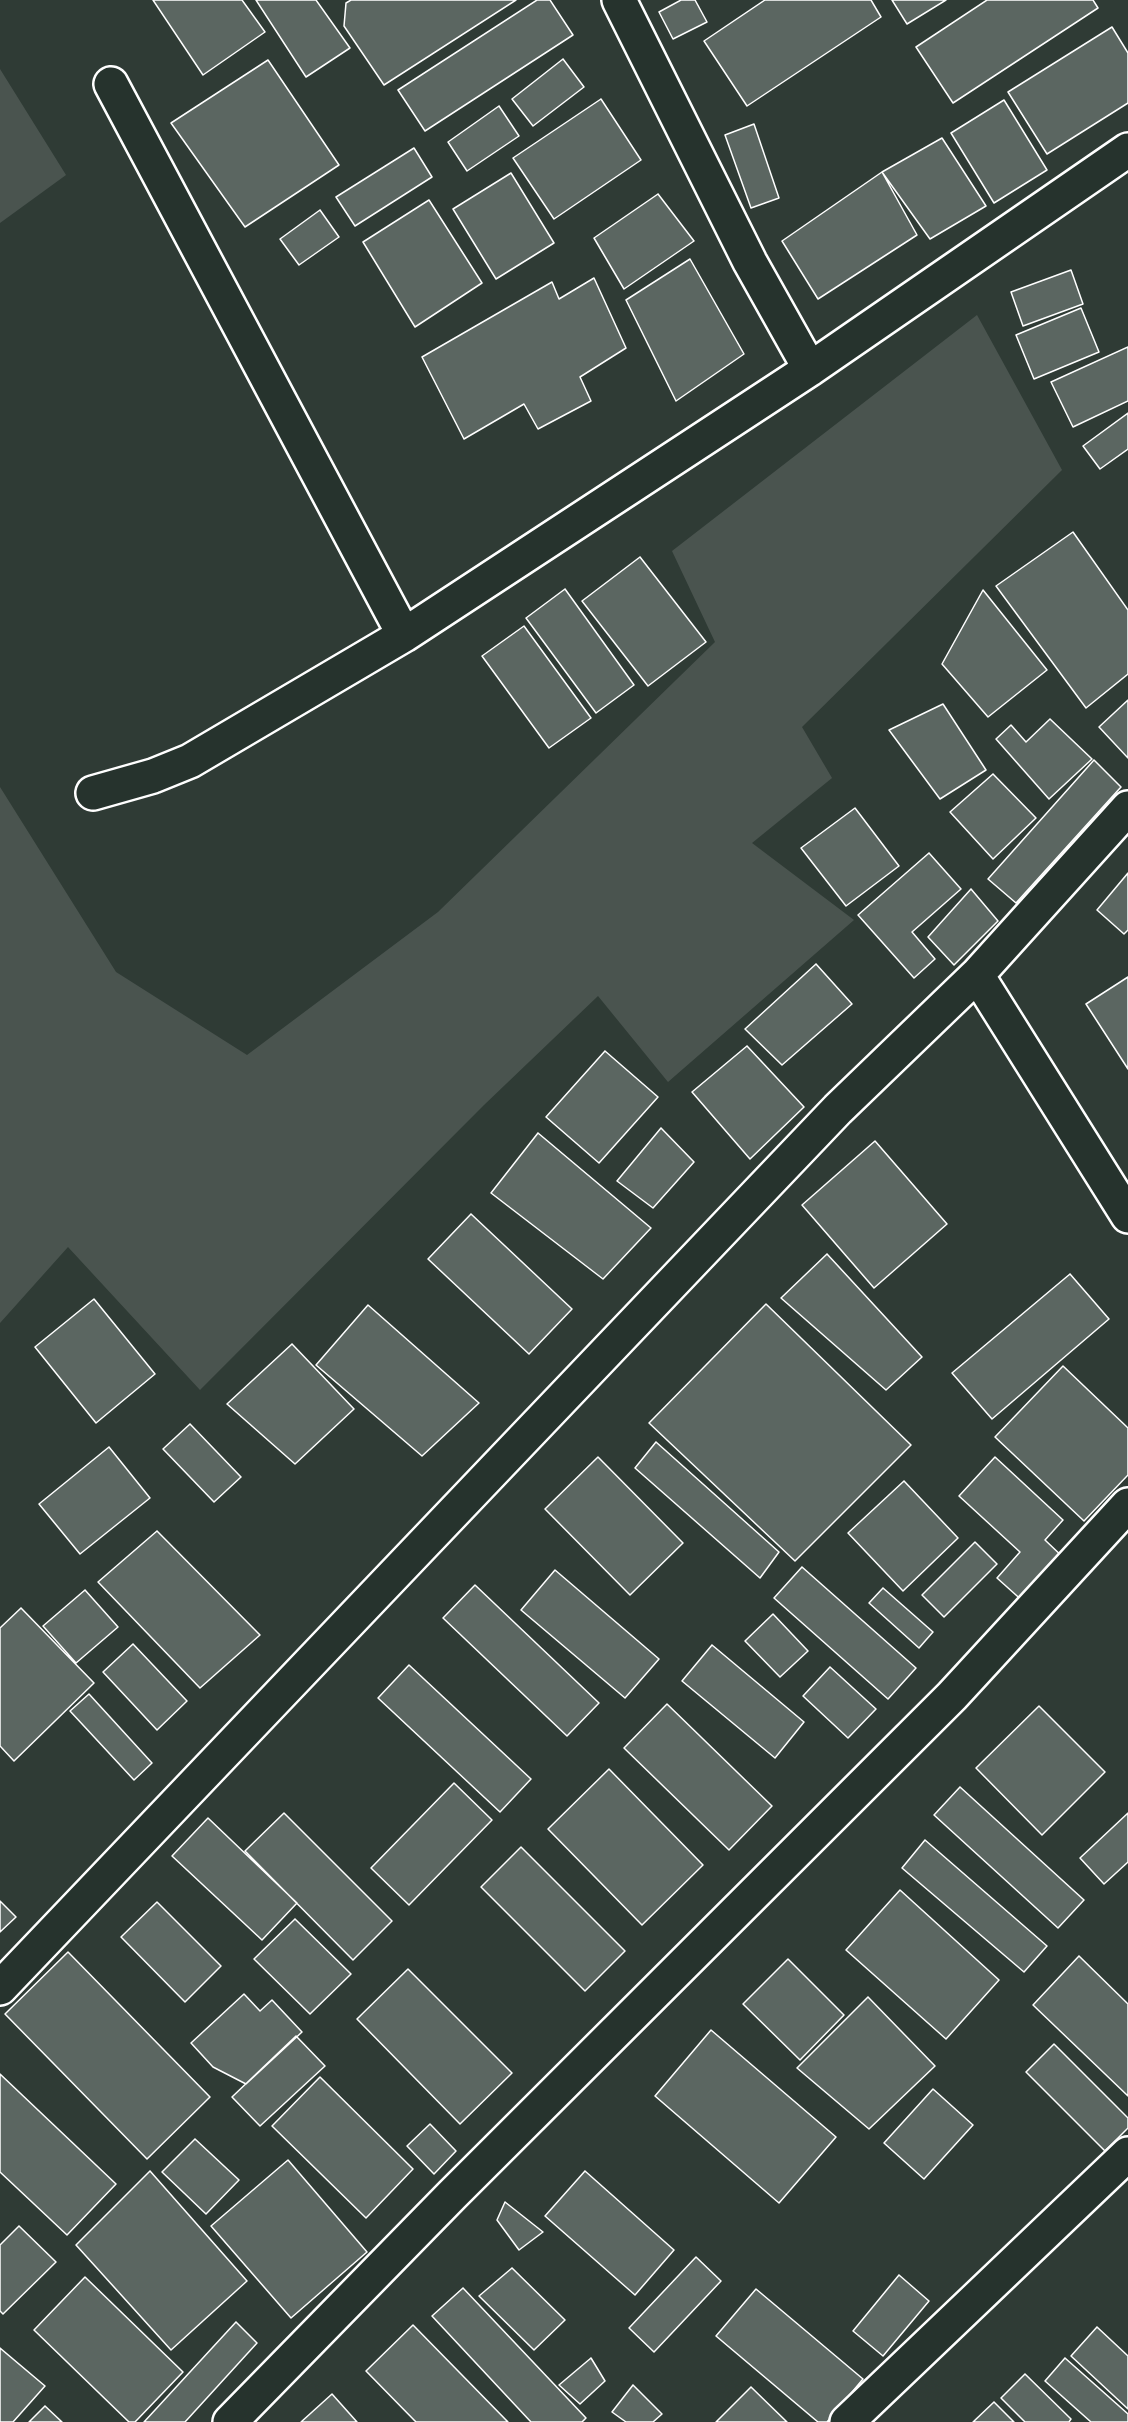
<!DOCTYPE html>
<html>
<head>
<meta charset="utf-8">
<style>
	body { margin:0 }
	canvas { display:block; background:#2f3b35 }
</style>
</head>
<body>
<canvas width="1128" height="2422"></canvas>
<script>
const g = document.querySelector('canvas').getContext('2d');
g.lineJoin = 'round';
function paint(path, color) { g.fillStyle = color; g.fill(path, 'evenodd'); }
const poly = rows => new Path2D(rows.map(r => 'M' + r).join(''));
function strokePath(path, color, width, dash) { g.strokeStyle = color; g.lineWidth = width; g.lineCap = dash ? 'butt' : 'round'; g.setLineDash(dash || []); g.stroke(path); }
paint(poly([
	[0,69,66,175,0,223],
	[977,315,1062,470,802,727,832,778,752,843,854,920,668,1082,598,996,484,1105,200,1390,68,1247,0,1323,0,787,116,972,247,1055,438,912,715,642,672,551]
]), '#4a544f');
const building = poly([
	[153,0,242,0,265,32,203,75,153,0],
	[256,0,316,0,350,48,306,77,256,0],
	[351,0,516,0,384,85,344,26,346,3,351,0],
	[537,0,550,0,573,35,425,131,398,90,537,0],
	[681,0,695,0,707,22,673,39,659,12,681,0],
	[765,0,871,0,881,17,747,106,704,41,765,0],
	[892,0,946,0,907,24,892,0],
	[987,0,1093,0,1098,8,953,103,916,47,987,0],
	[1112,27,1128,53,1128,103,1047,154,1008,92,1112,27],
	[563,59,584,87,533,126,512,99,563,59],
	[268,60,339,165,245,227,171,123,268,60],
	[601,99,641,160,554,219,513,158,601,99],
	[1004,100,1047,170,994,203,951,133,1004,100],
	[499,106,519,136,467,171,448,142,499,106],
	[754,124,779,198,751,208,725,135,754,124],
	[942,138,986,206,930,239,882,172,942,138],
	[414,148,432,177,355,226,336,197,414,148],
	[882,172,917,235,818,299,782,241,882,172],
	[511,173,554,243,496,279,453,209,511,173],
	[658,194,694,241,624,289,594,238,658,194],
	[429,200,482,283,415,327,363,242,429,200],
	[320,210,339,237,299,265,280,239,320,210],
	[690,259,744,354,676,401,626,300,690,259],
	[1071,270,1083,304,1023,326,1011,292,1071,270],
	[594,278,626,348,580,377,591,401,538,429,524,404,464,439,422,357,552,282,559,299,594,278],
	[1081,308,1099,352,1034,379,1016,335,1081,308],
	[1128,347,1128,401,1073,427,1051,382,1128,347],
	[1128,413,1128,449,1100,469,1083,446,1128,413],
	[1073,532,1128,610,1128,674,1086,708,996,586,1073,532],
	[640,557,706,642,648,686,582,601,640,557],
	[565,589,634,685,596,713,526,618,565,589],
	[983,590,1047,670,988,717,942,664,983,590],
	[524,626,591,718,549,748,482,656,524,626],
	[1128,700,1128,758,1099,727,1128,700],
	[943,704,986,770,940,799,889,730,943,704],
	[1050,719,1092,759,1049,799,996,739,1011,725,1026,742,1050,719],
	[1094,760,1121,787,1016,903,988,879,1094,760],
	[993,774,1036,818,993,859,950,812,993,774],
	[855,808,899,866,846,906,801,848,855,808],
	[929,853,961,889,912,932,935,959,914,978,858,915,929,853],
	[1128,873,1128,930,1124,934,1097,910,1128,873],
	[971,889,998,921,954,965,928,937,971,889],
	[816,964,852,1004,782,1065,745,1029,816,964],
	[1128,977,1128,1069,1086,1004,1128,977],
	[747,1046,804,1107,750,1159,692,1092,747,1046],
	[605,1051,658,1097,599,1163,546,1117,605,1051],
	[661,1128,694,1162,653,1208,617,1181,661,1128],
	[538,1133,651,1228,603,1279,491,1193,538,1133],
	[875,1141,947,1224,874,1288,802,1205,875,1141],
	[471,1214,572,1309,529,1354,428,1259,471,1214],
	[827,1254,922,1357,886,1390,781,1298,827,1254],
	[1070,1274,1109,1319,992,1419,952,1373,1070,1274],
	[94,1299,155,1374,96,1423,35,1347,94,1299],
	[766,1304,911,1445,795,1561,649,1423,766,1304],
	[368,1305,479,1403,422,1456,316,1365,368,1305],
	[292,1344,354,1409,295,1464,227,1404,292,1344],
	[1063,1366,1128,1428,1128,1475,1084,1521,995,1437,1063,1366],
	[190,1424,241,1477,214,1502,163,1449,190,1424],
	[656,1442,779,1552,760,1578,635,1468,656,1442],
	[109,1447,150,1498,80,1554,39,1504,109,1447],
	[598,1457,683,1543,630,1595,545,1509,598,1457],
	[995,1457,1063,1520,1045,1540,1066,1560,1026,1604,997,1578,1020,1552,959,1496,995,1457],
	[904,1481,958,1538,903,1591,848,1533,904,1481],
	[157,1531,260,1635,200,1688,98,1582,157,1531],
	[975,1542,997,1564,944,1617,922,1595,975,1542],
	[802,1567,916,1668,888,1699,774,1598,802,1567],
	[555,1570,659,1659,625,1698,521,1610,555,1570],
	[475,1585,599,1703,567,1736,443,1618,475,1585],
	[883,1588,933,1632,919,1648,869,1603,883,1588],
	[85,1590,118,1627,76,1663,43,1626,85,1590],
	[21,1608,94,1683,14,1761,0,1746,0,1628,21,1608],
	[773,1614,808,1651,780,1677,745,1641,773,1614],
	[133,1644,187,1701,157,1730,103,1672,133,1644],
	[712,1645,804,1722,775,1758,682,1681,712,1645],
	[409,1665,531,1779,500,1812,378,1698,409,1665],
	[830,1667,876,1709,848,1738,803,1696,830,1667],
	[89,1694,152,1763,134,1780,70,1711,89,1694],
	[667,1704,772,1806,729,1850,624,1748,667,1704],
	[1039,1706,1105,1772,1042,1835,976,1768,1039,1706],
	[609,1769,703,1865,642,1925,548,1829,609,1769],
	[454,1783,492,1820,409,1905,371,1868,454,1783],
	[960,1787,1084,1900,1058,1928,934,1815,960,1787],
	[284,1813,392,1921,353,1960,245,1851,284,1813],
	[1128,1813,1128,1862,1104,1884,1080,1858,1128,1813],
	[208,1818,297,1903,262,1940,172,1856,208,1818],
	[925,1840,1047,1946,1024,1972,902,1868,925,1840],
	[521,1847,625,1951,585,1991,481,1887,521,1847],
	[900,1890,999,1980,946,2039,846,1950,900,1890],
	[0,1901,16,1917,0,1932,0,1901],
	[157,1902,221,1966,185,2002,121,1937,157,1902],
	[295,1919,351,1974,310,2014,254,1959,295,1919],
	[68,1952,210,2097,147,2159,5,2014,68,1952],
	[1079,1956,1128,2004,1128,2096,1033,2005,1079,1956],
	[788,1959,844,2015,800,2060,743,2004,788,1959],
	[408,1969,512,2073,460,2124,357,2019,408,1969],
	[244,1994,260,2011,272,2000,302,2032,246,2084,213,2067,191,2043,244,1994],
	[868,1997,935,2066,869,2129,797,2068,868,1997],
	[711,2030,836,2137,779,2203,655,2096,711,2030],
	[296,2036,325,2066,260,2126,232,2097,296,2036],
	[1054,2044,1128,2118,1128,2128,1105,2151,1026,2072,1054,2044],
	[0,2074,116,2184,67,2235,0,2172,0,2074],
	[320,2077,413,2169,366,2218,272,2126,320,2077],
	[933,2089,973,2125,924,2179,884,2143,933,2089],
	[430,2124,456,2151,434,2174,407,2146,430,2124],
	[195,2139,239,2180,206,2214,162,2172,195,2139],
	[288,2160,367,2252,291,2318,211,2226,288,2160],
	[150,2171,247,2281,171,2350,76,2245,150,2171],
	[585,2171,674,2250,635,2295,545,2216,585,2171],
	[505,2202,543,2232,519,2250,497,2220,505,2202],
	[19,2226,56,2262,3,2314,0,2311,0,2245,19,2226],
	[696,2257,721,2281,654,2352,629,2328,696,2257],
	[512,2268,565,2320,534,2350,479,2296,512,2268],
	[899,2275,929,2301,883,2356,853,2331,899,2275],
	[85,2277,183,2372,135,2422,129,2422,34,2330,85,2277],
	[463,2288,586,2418,582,2422,531,2422,432,2316,463,2288],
	[756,2289,863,2379,827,2422,818,2422,716,2336,756,2289],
	[236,2322,257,2343,185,2422,144,2422,236,2322],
	[413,2325,508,2422,416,2422,366,2371,413,2325],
	[1097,2327,1128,2356,1128,2409,1071,2356,1097,2327],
	[0,2348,45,2386,13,2422,0,2422,0,2348],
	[591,2358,605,2381,580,2404,559,2385,591,2358],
	[1065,2358,1128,2414,1128,2422,1091,2422,1045,2381,1065,2358],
	[1025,2374,1071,2419,1069,2422,1025,2422,1001,2398,1025,2374],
	[633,2385,662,2414,653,2422,626,2422,612,2412,633,2385],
	[751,2387,787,2422,716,2422,751,2387],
	[332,2394,357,2422,301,2422,332,2394],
	[994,2402,1014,2422,973,2422,994,2402],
	[45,2406,62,2422,29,2422,45,2406]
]);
paint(building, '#5b6661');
strokePath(building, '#fff', 1.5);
const minor = poly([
	[619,0,750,262,810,369],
	[111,84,404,635],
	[93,793,153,776,190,761,404,635,810,369,1128,150],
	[977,975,1128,1216],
	[0,1988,838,1109,977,975,1128,808],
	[230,2422,452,2195,952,1696,1128,1505],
	[847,2422,1128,2154]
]);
strokePath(minor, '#fff', 38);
strokePath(minor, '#26332d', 33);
</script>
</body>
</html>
